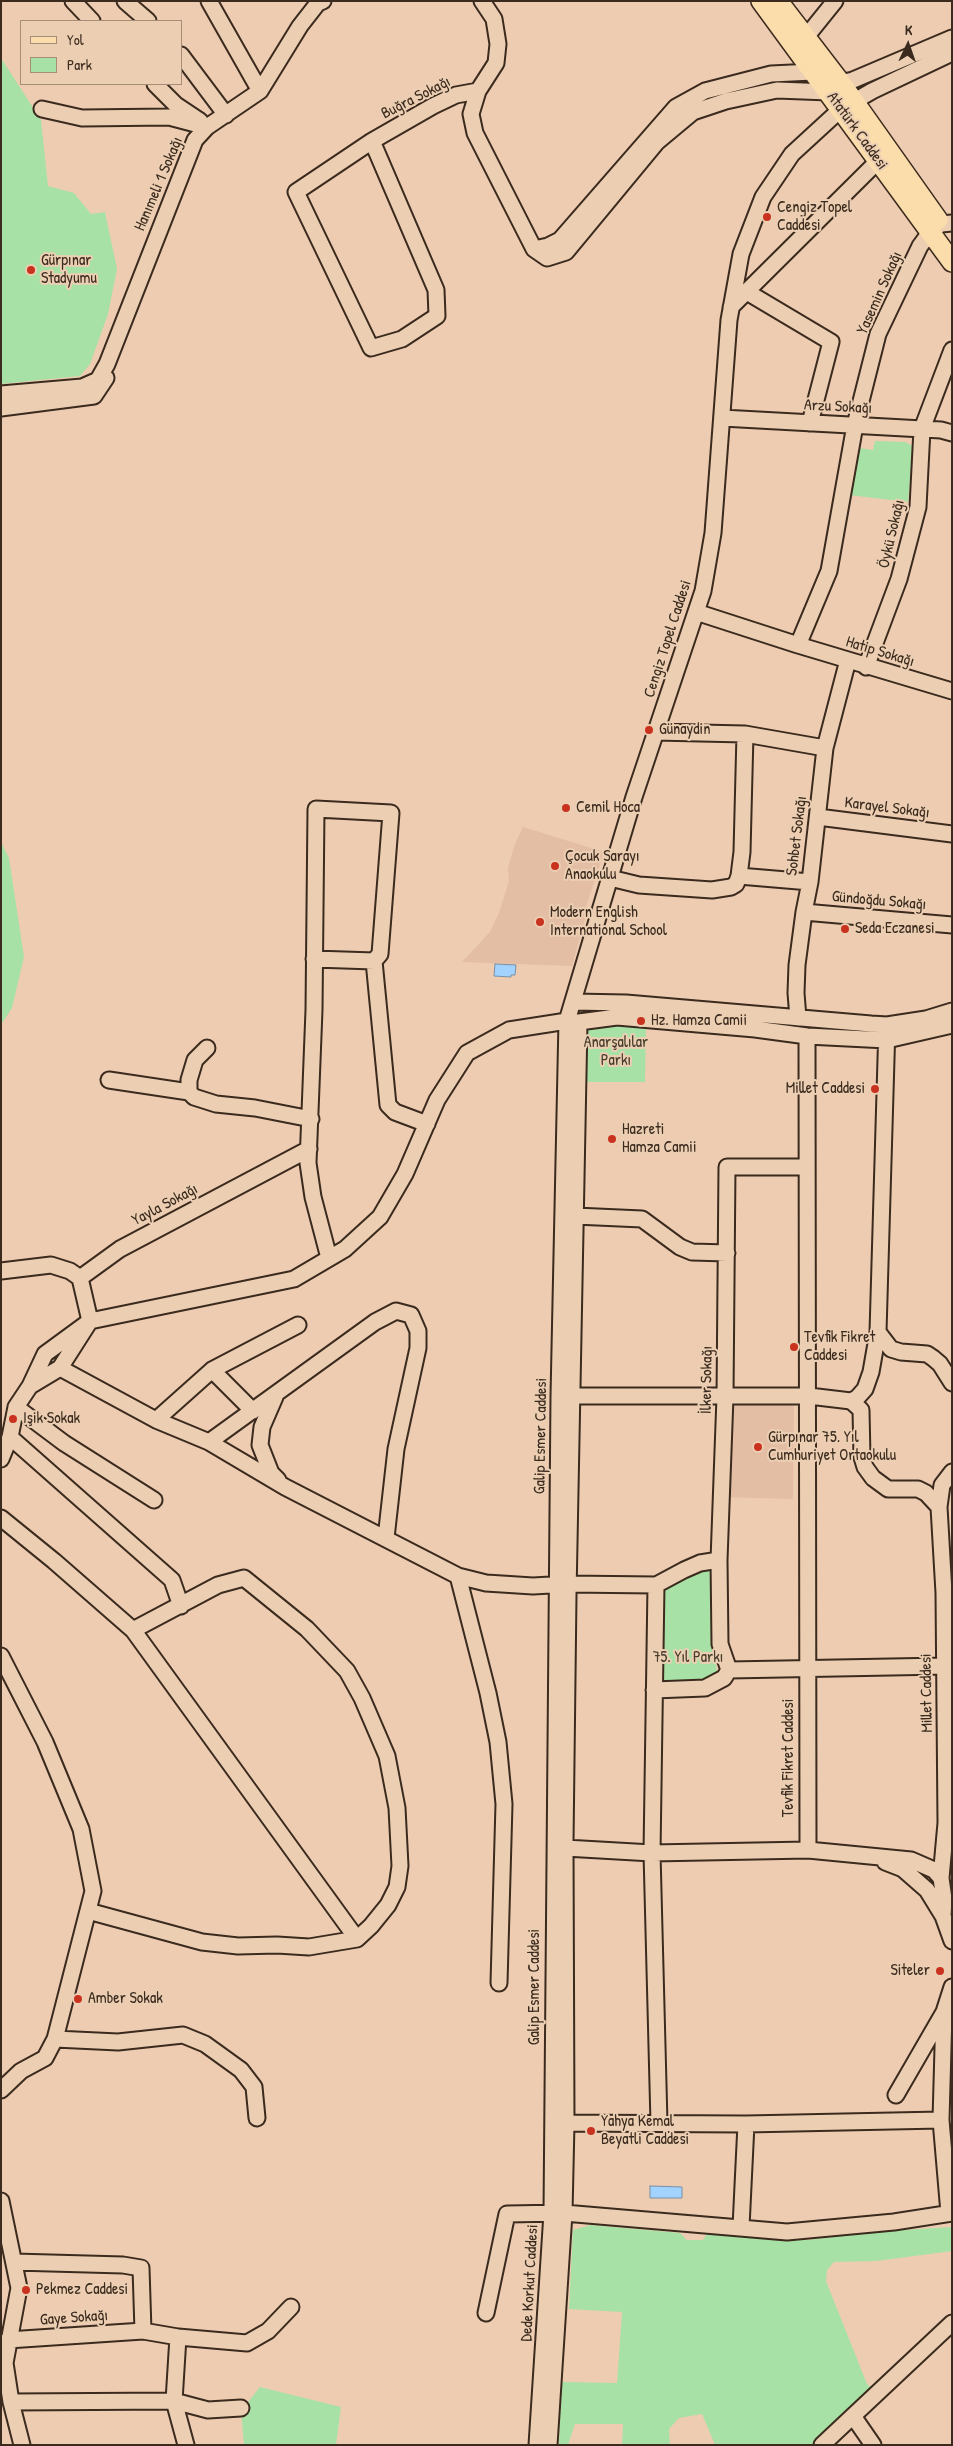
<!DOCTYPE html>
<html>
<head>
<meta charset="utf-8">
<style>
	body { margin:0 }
	#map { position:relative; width:953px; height:2446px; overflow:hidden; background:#eeccb1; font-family:"Patrick Hand",sans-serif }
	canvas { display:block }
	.frame { position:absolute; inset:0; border:2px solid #3b2a1e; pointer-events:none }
	.legend { position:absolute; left:20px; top:20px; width:162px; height:65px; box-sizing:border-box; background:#eccfb3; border:1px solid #a58d77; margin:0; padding:6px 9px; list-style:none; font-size:15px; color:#3b2a1e }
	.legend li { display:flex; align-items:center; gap:10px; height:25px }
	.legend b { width:25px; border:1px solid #a58d77 }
	.north { position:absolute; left:883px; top:20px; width:50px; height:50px; -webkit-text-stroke:4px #eccfb3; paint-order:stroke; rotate:3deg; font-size:14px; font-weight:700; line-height:20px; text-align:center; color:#3b2a1e }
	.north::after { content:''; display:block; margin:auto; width:18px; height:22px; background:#3b2a1e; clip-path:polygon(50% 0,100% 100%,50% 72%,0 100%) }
</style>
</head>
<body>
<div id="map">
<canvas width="953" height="2446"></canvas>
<div class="frame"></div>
<ul class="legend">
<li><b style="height:6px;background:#fbddab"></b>Yol</li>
<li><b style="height:14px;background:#a8e1a5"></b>Park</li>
</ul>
<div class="north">K</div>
</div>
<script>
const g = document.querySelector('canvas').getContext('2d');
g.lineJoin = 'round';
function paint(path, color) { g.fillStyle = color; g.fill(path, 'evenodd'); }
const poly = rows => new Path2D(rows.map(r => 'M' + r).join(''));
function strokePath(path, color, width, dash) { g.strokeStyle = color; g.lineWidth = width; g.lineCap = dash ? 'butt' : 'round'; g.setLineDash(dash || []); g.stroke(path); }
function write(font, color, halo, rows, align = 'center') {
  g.font = font + ' "Patrick Hand",sans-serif'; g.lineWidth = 4; g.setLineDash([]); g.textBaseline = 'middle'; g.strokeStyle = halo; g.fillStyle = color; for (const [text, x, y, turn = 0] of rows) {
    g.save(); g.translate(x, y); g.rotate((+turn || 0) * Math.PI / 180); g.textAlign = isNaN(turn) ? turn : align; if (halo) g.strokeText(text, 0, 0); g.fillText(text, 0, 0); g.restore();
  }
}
paint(poly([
	[523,827,604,852,586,907,588,908,572,966,462,962,490,932,499,913,509,881,508,868,515,844],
	[794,1396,793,1499,721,1497,725,1397]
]), '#e3bda4');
paint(poly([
	[1,58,41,120,48,186,74,193,91,214,105,212,117,269,108,314,90,364,80,376,1,384],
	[875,441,905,442,913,446,908,502,849,495,859,448,873,450],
	[1,842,9,858,24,957,12,1008,1,1025],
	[607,1022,646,1024,645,1082,587,1082,588,1027],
	[714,1568,713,1643,717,1672,706,1681,661,1685,660,1588,698,1572],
	[591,2225,680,2233,687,2240,703,2240,707,2234,807,2240,885,2231,952,2227,952,2251,876,2261,834,2262,827,2270,826,2281,867,2384,873,2389,815,2445,715,2445,702,2414,679,2418,669,2429,670,2445,622,2445,623,2424,575,2424,568,2445,559,2445,561,2382,617,2383,622,2312,569,2309,573,2230],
	[260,2387,341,2407,336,2445,244,2445,241,2411]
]), '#a8e1a5');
const water = poly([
	[495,964,516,965,515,975,511,975,511,977,494,976,495,964],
	[650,2186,682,2187,682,2198,650,2198,650,2186]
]);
paint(water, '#a2d3ff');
strokePath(water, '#798fa5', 1);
const minor = poly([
	[73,1,92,21],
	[125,1,148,21],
	[209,1,260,91],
	[482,1,494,19,498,44,496,63,478,91,471,114,475,133,534,249,547,258,566,252,657,142,693,112,726,101,777,90,829,92],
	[806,37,835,1],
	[181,55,226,115],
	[155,84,176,105,200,121],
	[42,109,82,118,169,117,207,127],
	[372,141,436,290,437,316,402,339,371,348,296,192,372,141,433,106,456,95,478,91],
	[534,249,548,246,560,240,676,107,705,91,771,74,813,72,841,83,853,80,952,38],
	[747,292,831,342,810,423],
	[731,307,879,160],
	[1,394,82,387,98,380,107,364,195,140,207,127,260,91,300,26,318,3,323,1],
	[1,408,94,396,106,378],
	[722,418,941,430,952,433],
	[696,612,798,645,829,571,855,425,878,334,920,246,931,231,941,224,952,223],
	[798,645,952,691],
	[866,667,899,579,918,507,922,429,952,350],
	[655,732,745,734,825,748],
	[818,817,952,834],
	[739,876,810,882],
	[610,878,639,885,712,890,731,887,736,884,739,876,742,852,745,734],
	[804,912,952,925],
	[314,959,374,961],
	[574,1002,626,1003,871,1024,887,1025,926,1019,952,1011],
	[798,1018,796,993,797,965,804,912,810,882,825,748,848,660],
	[887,1025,878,1332,871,1372,865,1389,857,1398,851,1401,861,1410,862,1457,865,1467,873,1478,888,1489,918,1489,926,1493,939,1507],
	[807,1036,808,1850],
	[207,1048,195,1060,189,1080,189,1092,194,1097,216,1104,255,1108,311,1119],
	[109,1080,189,1092],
	[575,1216,642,1219,680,1247,692,1252,727,1253],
	[329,1258,313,1197,308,1163,314,1010,316,809,391,813,380,954,374,961,388,1105,395,1112,427,1124],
	[1,1271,51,1265,70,1271,80,1278],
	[878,1332,891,1349,901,1352,927,1354,933,1358,940,1364,952,1383],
	[60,1368,156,1420,209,1442,285,1487,458,1576,486,1583,533,1586,568,1584,656,1585,652,1853,659,2123],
	[212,1370,253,1411],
	[30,1386,45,1354,90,1321,80,1278,120,1249,309,1149],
	[563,1396,809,1396,851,1401],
	[275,1397,262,1427,260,1445,271,1473,278,1480],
	[16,1407,64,1443,154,1500],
	[156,1420,212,1370,298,1325],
	[10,1437,172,1580,181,1606],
	[209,1442,375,1322,396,1311,411,1315,418,1331,418,1348,396,1449,386,1538],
	[1,1459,10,1437,16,1407,30,1386,60,1368,90,1321,294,1279,345,1249,380,1217,405,1174,437,1100,467,1053,509,1030,567,1021,579,1022,617,1017,755,1029,807,1036,887,1040,952,1025],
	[1,1518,54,1561,133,1630,218,1585,244,1578,307,1629,347,1671,362,1698,387,1756,397,1808,400,1866,397,1887,388,1905,371,1926,357,1939,309,1947,277,1945,238,1946,202,1942,88,1911],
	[458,1576,488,1693,498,1742,504,1804,499,1983],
	[656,1585,684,1570,700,1563,719,1560],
	[133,1630,357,1939],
	[1,1656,45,1742,81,1829,93,1891,55,2039,45,2058,21,2071,1,2090],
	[729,1670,720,1644,719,1560,725,1397,727,1167,805,1167],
	[654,1690,705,1688,724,1678,729,1670,945,1666],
	[565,1843,568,1595,579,1022],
	[565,1848,652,1853,808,1850,911,1860,934,1870,941,1878,944,1899,943,1916],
	[885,1862,903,1869,927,1890,943,1916,952,1941],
	[941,1878,946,1823,944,1593,939,1507,942,1485,952,1472],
	[944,2012,941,2120,949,2213],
	[55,2039,118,2042,183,2035,205,2044,241,2070,254,2087,257,2118],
	[896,2095,944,2012,952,1987],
	[557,2123,746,2124,941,2120],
	[1,2201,19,2288,5,2363,11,2402,22,2445],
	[741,2227,746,2124],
	[14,2262,123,2265,141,2268,143,2331,178,2337,247,2343,268,2331,291,2307],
	[486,2313,507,2214,564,2213,787,2232,894,2222,952,2213],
	[178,2337,174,2401,208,2410,241,2408],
	[8,2340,143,2331],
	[11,2402,174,2401,186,2445],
	[853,2416,873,2445],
	[537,2445,552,2213,559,1396,567,1021,634,797,703,591,713,533,729,320,741,254,763,197,792,154,841,109,872,91,952,53],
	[549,2445,564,2213,566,2123,565,1843,562,1839,559,1839],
	[822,2445,952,2323]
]);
const major = poly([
	[761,1,952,262],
	[778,1,841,83,938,220]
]);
strokePath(minor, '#3b2a1e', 19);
strokePath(major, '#3b2a1e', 22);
strokePath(minor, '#eccfb3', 15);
strokePath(major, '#fbddab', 19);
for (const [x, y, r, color] of [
	[767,217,5,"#c8321e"],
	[31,270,5,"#c8321e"],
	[649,730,5,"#c8321e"],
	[566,808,5,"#c8321e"],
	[555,866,5,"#c8321e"],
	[540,922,5,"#c8321e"],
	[845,929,5,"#c8321e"],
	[641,1021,5,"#c8321e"],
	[875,1089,5,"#c8321e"],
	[612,1139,5,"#c8321e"],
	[794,1347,5,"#c8321e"],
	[13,1419,5,"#c8321e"],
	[758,1447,5,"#c8321e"],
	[940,1971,5,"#c8321e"],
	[78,1999,5,"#c8321e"],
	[591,2131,5,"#c8321e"],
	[26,2290,5,"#c8321e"]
]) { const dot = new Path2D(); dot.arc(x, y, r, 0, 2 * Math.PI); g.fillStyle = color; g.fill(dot); strokePath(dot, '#eccfb3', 2); }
write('16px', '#3b2a1e', '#eccfb3', [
	["Buğra Sokağı",416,98,-27],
	["Atatürk Caddesi",857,131,54],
	["Hanımeli 1 Sokağı",159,184,-67],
	["Yasemin Sokağı",880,293,-66],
	["Arzu Sokağı",838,407,3],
	["Öykü Sokağı",892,534,-77],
	["Cengiz Topel Caddesi",668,639,-72],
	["Hatip Sokağı",880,652,17],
	["Karayel Sokağı",887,808,7],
	["Sohbet Sokağı",797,836,-83],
	["Gündoğdu Sokağı",879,901,5],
	["Yayla Sokağı",165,1205,-28],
	["İlker Sokağı",707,1380,-89],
	["Galip Esmer Caddesi",541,1436,-89],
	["Millet Caddesi",927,1693,-91],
	["Tevfik Fikret Caddesi",789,1758,-90],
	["Galip Esmer Caddesi",535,1987,-90],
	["Dede Korkut Caddesi",530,2283,-87],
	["Gaye Sokağı",74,2318,-4]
]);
write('16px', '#3b2a1e', '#eccfb3', [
	["Cengiz Topel",777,208],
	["Caddesi",777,226],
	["Gürpınar",41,261],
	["Stadyumu",41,279],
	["Günaydin",659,730],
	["Cemil Hoca",576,808],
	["Çocuk Sarayı",565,857],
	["Anaokulu",565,875],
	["Modern English",550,913],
	["International School",550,931],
	["Seda Eczanesi",855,929],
	["Hz. Hamza Camii",651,1021],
	["Millet Caddesi",865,1089,"right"],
	["Hazreti",622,1130],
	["Hamza Camii",622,1148],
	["Tevfik Fikret",804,1338],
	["Caddesi",804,1356],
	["Işik Sokak",23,1419],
	["Gürpınar 75. Yıl",768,1438],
	["Cumhuriyet Ortaokulu",768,1456],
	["Siteler",930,1971,"right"],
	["Amber Sokak",88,1999],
	["Yahya Kemal",601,2122],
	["Beyatli Caddesi",601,2140],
	["Pekmez Caddesi",36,2290]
], 'left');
write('16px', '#463c2c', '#eccfb3', [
	["Anarşalılar",616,1043],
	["Parkı",616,1061],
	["75. Yıl Parkı",688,1658]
]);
</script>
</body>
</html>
